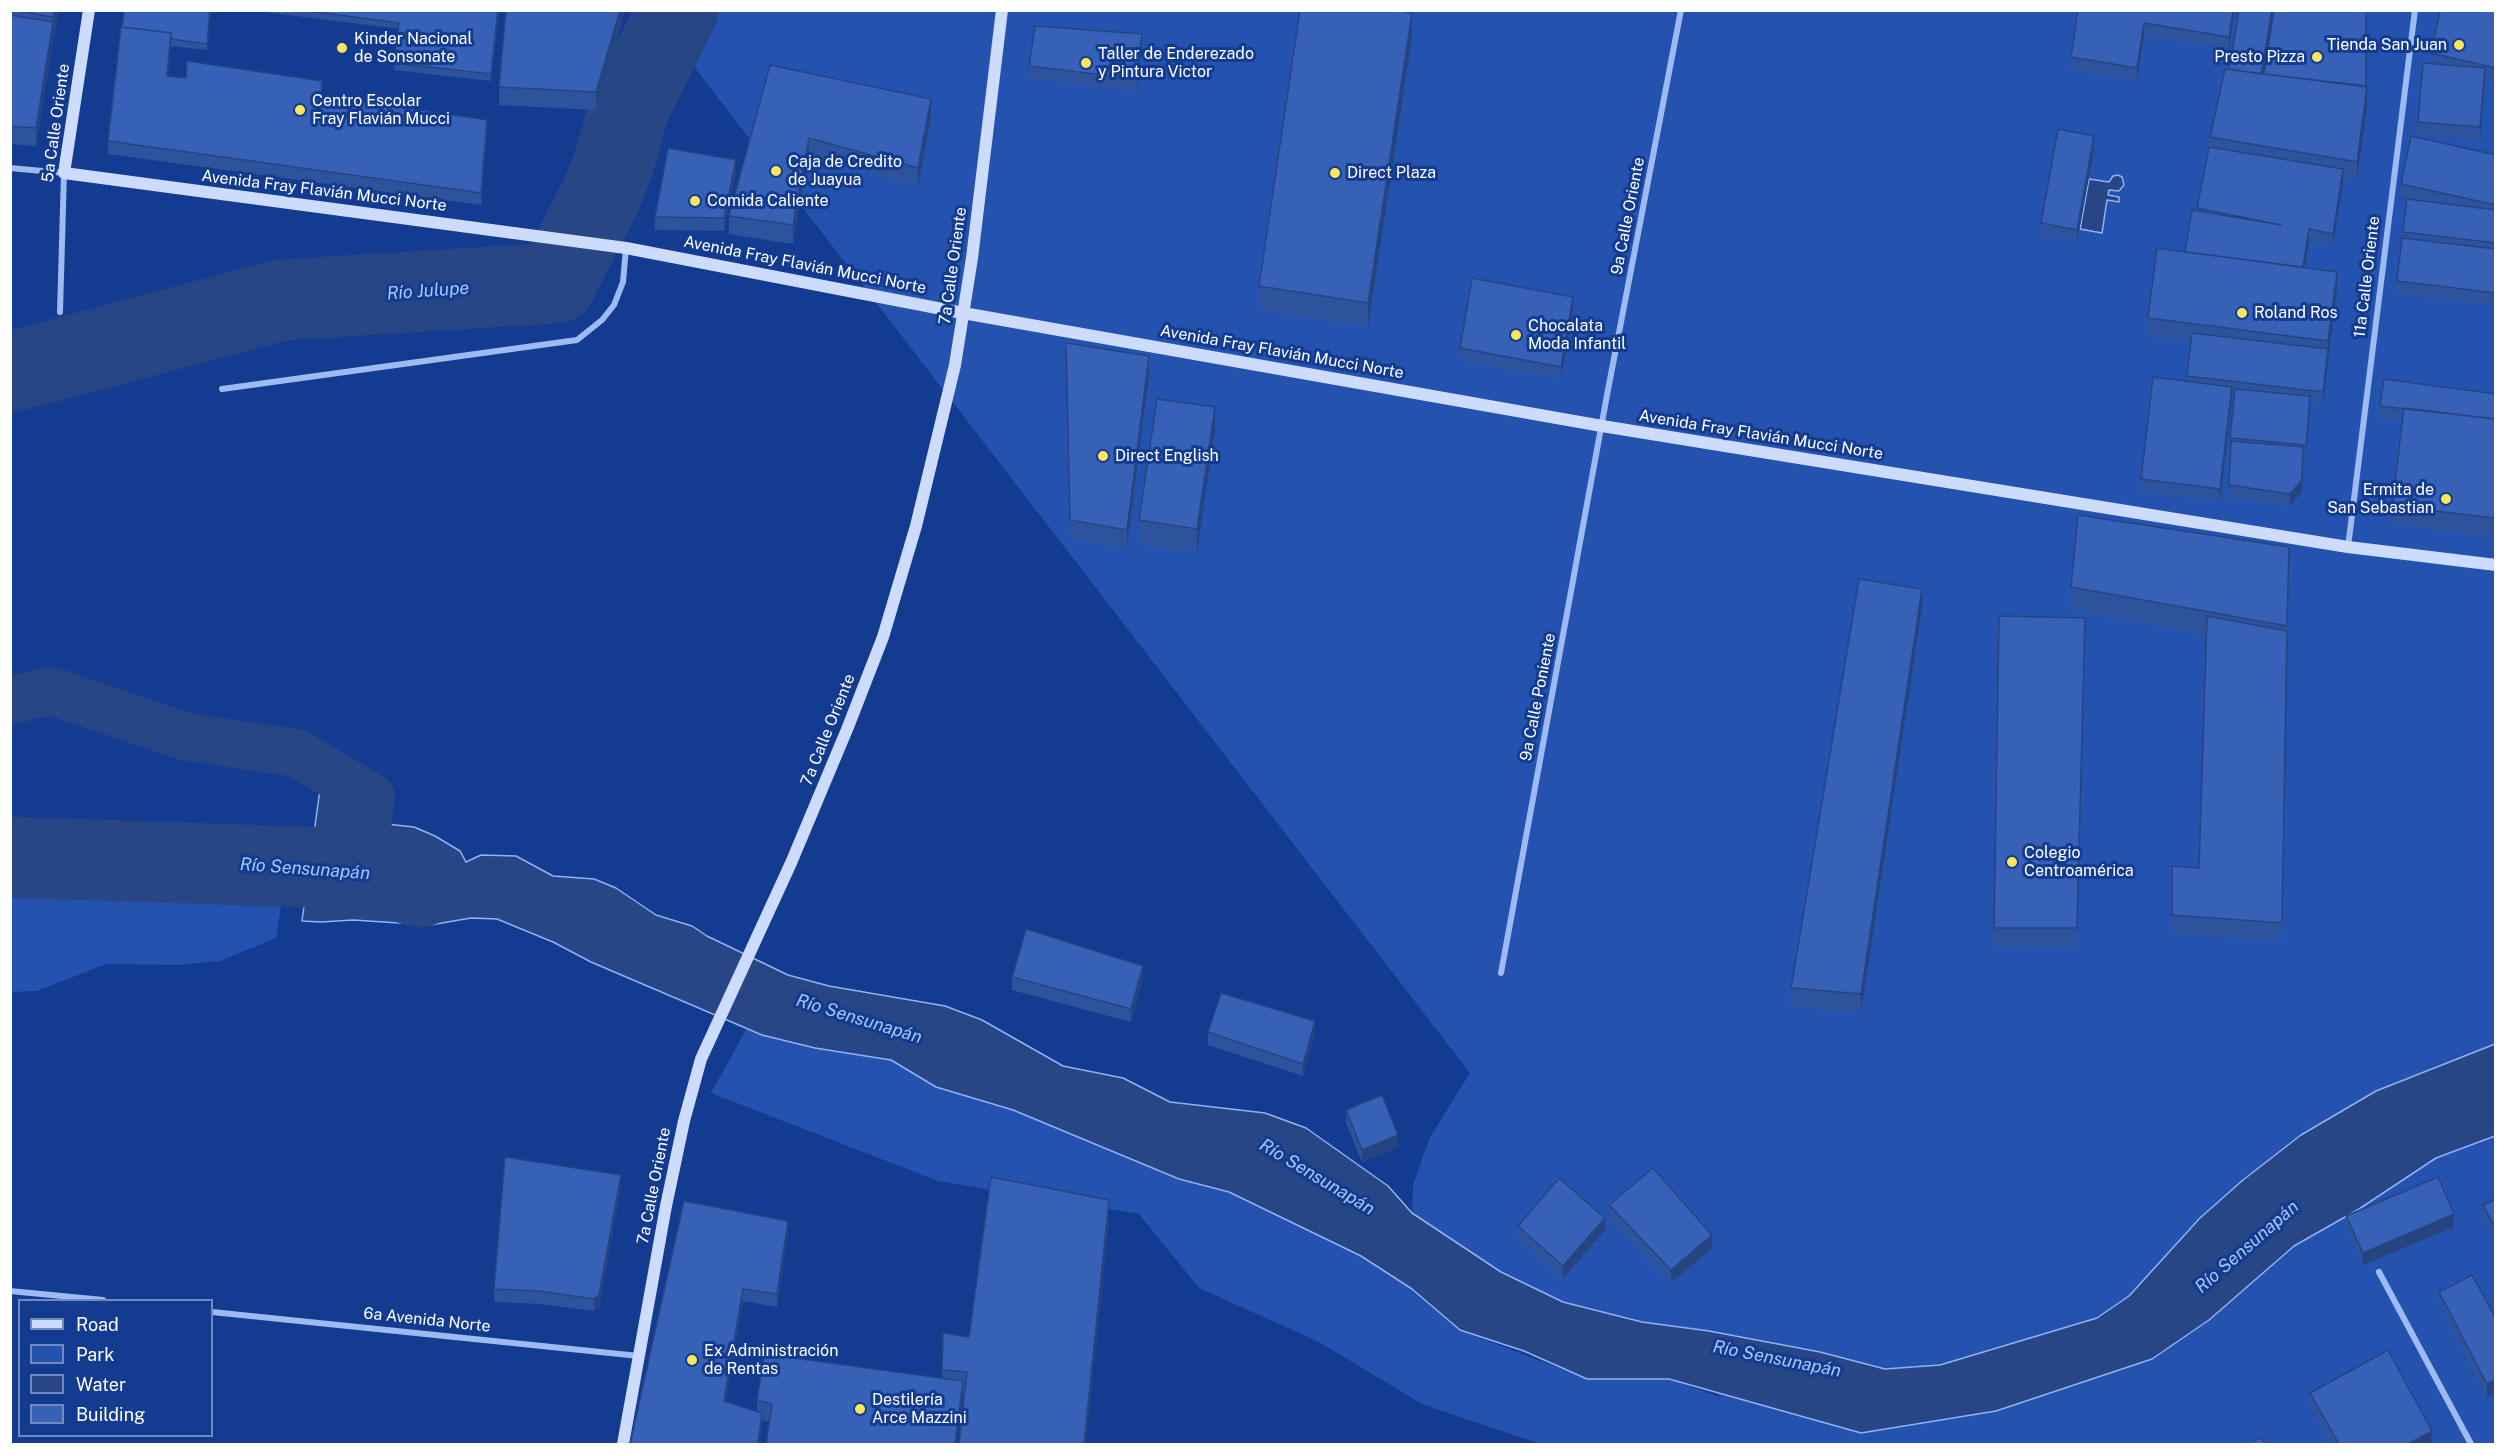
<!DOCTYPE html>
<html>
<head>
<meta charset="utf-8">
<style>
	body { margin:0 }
	#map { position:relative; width:2506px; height:1455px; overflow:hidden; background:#133b90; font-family:"Public Sans",sans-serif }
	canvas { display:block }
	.frame { position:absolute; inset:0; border:12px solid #fff; pointer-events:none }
	.legend { position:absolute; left:18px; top:1299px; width:195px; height:138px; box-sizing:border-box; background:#133b90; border:2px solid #7189bc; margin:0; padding:8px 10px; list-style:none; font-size:18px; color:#fff }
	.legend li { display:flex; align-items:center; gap:12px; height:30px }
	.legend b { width:30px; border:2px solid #7189bc }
</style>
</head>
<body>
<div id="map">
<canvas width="2506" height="1455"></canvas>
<div class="frame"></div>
<ul class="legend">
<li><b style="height:8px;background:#cddcfc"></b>Road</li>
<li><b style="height:16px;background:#2453af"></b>Park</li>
<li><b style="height:16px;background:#284585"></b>Water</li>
<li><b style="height:16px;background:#3661b7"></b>Building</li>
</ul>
</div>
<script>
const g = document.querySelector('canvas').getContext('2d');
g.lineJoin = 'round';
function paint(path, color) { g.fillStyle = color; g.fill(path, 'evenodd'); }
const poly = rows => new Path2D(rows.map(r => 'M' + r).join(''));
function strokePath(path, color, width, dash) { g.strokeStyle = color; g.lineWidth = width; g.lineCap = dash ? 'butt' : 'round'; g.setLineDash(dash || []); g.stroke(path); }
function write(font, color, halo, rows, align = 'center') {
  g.font = font + ' "Public Sans",sans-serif'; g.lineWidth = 6; g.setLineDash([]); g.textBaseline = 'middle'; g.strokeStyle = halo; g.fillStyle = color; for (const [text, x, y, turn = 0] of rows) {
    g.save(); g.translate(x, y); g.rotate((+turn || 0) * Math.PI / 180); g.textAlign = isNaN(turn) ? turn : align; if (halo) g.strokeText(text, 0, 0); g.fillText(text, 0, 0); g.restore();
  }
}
paint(poly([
	[631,11,2495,11,2495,1444,1540,1444,1422,1404,1319,1342,1199,1288,1139,1214,938,1181,711,1093,747,1028,815,1048,891,1060,936,1087,1013,1110,1178,1179,1229,1192,1361,1256,1412,1289,1460,1330,1587,1379,1669,1379,1720,1397,1665,1325,1642,1322,1563,1302,1536,1291,1501,1272,1412,1213,1413,1185,1430,1137,1470,1073,692,64,651,161,617,213,574,202],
	[252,875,281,906,276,938,220,961,178,965,106,964,37,991,11,992,11,876]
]), '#2453af');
const water = poly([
	[2118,175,2122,177,2124,185,2119,191,2109,190,2108,195,2119,197,2119,202,2107,200,2102,233,2080,229,2089,179,2109,182,2113,176,2118,175],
	[321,782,359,803,386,824,414,827,435,836,460,851,466,862,481,855,516,856,553,876,594,879,616,888,656,915,692,926,707,936,788,975,829,986,945,1006,982,1020,1063,1066,1123,1078,1170,1102,1265,1113,1306,1128,1388,1186,1412,1213,1501,1272,1563,1302,1642,1322,1709,1331,1820,1352,1885,1369,1940,1365,2097,1318,2129,1296,2200,1218,2243,1180,2301,1135,2376,1091,2495,1044,2495,1136,2436,1158,2359,1209,2294,1246,2209,1320,2152,1359,1996,1411,1861,1433,1669,1379,1587,1379,1524,1351,1460,1330,1412,1289,1361,1256,1229,1192,1179,1179,1013,1110,936,1087,891,1060,815,1048,762,1035,591,962,553,942,497,919,471,918,430,925,353,920,321,922,302,921,321,782]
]);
paint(water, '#284585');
strokePath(water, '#90b3f5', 1.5);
strokePath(poly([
	[10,700,51,691,187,737,297,753,371,797,362,869]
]), '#284585', 48);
strokePath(poly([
	[10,372,282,300,556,283,603,191,615,159,629,108,678,10],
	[10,857,362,869,420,887]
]), '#284585', 81);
strokePath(poly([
	[10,168,64,173,60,312],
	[222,389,577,340,602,320,614,305,623,282,626,248],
	[2348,547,2415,10],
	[1501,973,1607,395,1681,10],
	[2379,1272,2471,1444],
	[10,1291,103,1300],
	[212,1312,639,1356]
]), '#9ebaf2', 6);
strokePath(poly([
	[89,10,64,173,626,248,963,313,1602,426,2348,547,2496,565],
	[623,1444,666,1206,684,1121,701,1059,791,863,848,727,883,637,916,526,955,365,972,258,1002,10]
]), '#cddcfc', 12);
paint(poly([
	[10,10,59,10,53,40,36,146,10,144],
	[211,10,207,50,171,46,168,76,322,95,487,133,481,205,108,154,108,141,122,27],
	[249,10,499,10,491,81,394,70,399,29],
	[506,10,625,10,596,110,499,105,499,87],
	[1300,10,1405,10,1412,37,1368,327,1259,310,1259,286],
	[1473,10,1498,10,1497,14],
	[2078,10,2235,10,2229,49,2144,36,2137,81,2071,70,2071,57],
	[2239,10,2366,13,2366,87,2367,106,2357,180,2343,178,2333,246,2309,242,2305,267,2337,290,2323,405,2310,403,2306,458,2303,457,2302,492,2290,506,2229,498,2230,438,2235,394,2232,394,2220,501,2141,492,2141,479,2187,381,2191,342,2148,336,2148,318,2185,252,2197,211,2210,147,2210,137,2229,69],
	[2272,27,2264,74,2263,74],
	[2496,12,2496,80,2485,78,2480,140,2418,134,2418,122,2431,64,2431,53],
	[1142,47,1137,91,1029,78,1029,66],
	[770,65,931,118,918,186,809,157,793,244,729,234,729,216],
	[2094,149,2077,242,2041,236,2041,223],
	[2496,155,2496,306,2397,293,2397,281,2403,232,2419,201,2401,197,2401,184],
	[736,173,724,231,655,230,655,217],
	[1573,310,1561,379,1460,360,1460,348],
	[1066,362,1149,374,1127,548,1070,538],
	[2496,394,2496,536,2392,525,2392,506,2402,421,2380,418,2380,406],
	[1215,431,1197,553,1139,544,1139,520],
	[2289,570,2282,941,2172,933,2172,866,2199,868,2206,635,2071,610,2071,587],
	[1922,607,1861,1013,1791,1006,1791,988],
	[1999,616,2085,636,2077,947,1994,946],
	[1012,977,1143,978,1131,1022,1012,990],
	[1208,1032,1315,1034,1303,1076,1208,1045],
	[1346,1110,1398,1147,1362,1162,1346,1123],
	[621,1187,599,1308,594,1311,539,1304,494,1302,494,1289],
	[2496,1199,2496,1242,2483,1218,2483,1205],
	[684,1201,788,1234,777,1307,743,1301,726,1402,757,1412,757,1400,942,1378,943,1333,969,1337,1109,1223,964,1395,963,1395,957,1444,766,1444,769,1422,762,1420,762,1426,630,1444],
	[1609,1205,1712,1248,1671,1283,1609,1218],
	[2346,1216,2454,1227,2363,1265,2346,1228],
	[1518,1226,1605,1230,1563,1279,1518,1239],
	[2439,1292,2496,1319,2496,1393,2487,1397,2439,1305],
	[2310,1393,2432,1444,2332,1444,2310,1406]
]), '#2e539d');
paint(poly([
	[54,10,59,10,53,40,36,146,36,128],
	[498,10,499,10,491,81,491,74],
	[620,10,625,10,596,110,596,92],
	[2233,10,2235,10,2229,49,2229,37],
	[2272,10,2274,10,2261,90,2261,78],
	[1412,13,1412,37,1368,327,1368,303],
	[2144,23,2144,36,2137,81,2137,68],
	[171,33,171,46,167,89,167,76],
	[1142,34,1142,47,1137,91,1137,79],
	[2485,68,2485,81,2480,140,2480,127],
	[2367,87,2367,106,2357,180,2357,162],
	[931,99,931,118,918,186,918,168],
	[487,120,487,133,481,205,481,193],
	[2094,136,2094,149,2077,242,2077,230],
	[809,138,809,157,793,244,793,225],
	[736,160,736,173,724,231,724,218],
	[2343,169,2343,182,2333,246,2333,234],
	[2309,229,2309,242,2302,285,2302,272],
	[2337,272,2337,290,2328,360,2328,341],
	[1573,297,1573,310,1561,379,1561,367],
	[2328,349,2328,361,2323,405,2323,392],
	[1149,356,1149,374,1127,548,1127,530],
	[2232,387,2232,399,2220,501,2220,489],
	[2310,396,2310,409,2306,458,2306,445],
	[1215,407,1215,431,1197,553,1197,529],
	[2303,447,2302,492,2290,506,2290,494],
	[1922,589,1922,607,1861,1013,1861,994],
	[1143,966,1143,978,1131,1022,1131,1009],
	[1315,1021,1315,1034,1303,1076,1303,1064],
	[1398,1135,1398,1147,1362,1162,1362,1150],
	[621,1175,621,1187,599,1308,594,1311,594,1299],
	[1109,1200,1109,1223,1086,1444,1084,1444],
	[2454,1214,2454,1227,2363,1265,2363,1253],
	[1605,1218,1605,1230,1563,1279,1563,1266],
	[788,1221,788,1234,777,1307,777,1294],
	[1712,1235,1712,1248,1671,1283,1671,1270],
	[743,1289,743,1301,724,1414,724,1401],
	[2496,1380,2496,1393,2487,1397,2487,1384],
	[963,1381,963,1399,957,1444,955,1444],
	[762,1413,762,1426,760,1444,758,1444],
	[2432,1431,2432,1444,2408,1444]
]), '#264480');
const building = poly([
	[14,10,54,10,53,17,14,10],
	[124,10,210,10,207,44,171,39,171,33,122,27,124,10],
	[301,10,498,10,491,74,394,63,399,23,301,10],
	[506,10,620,10,596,92,499,87,506,10],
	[1300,10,1394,10,1412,13,1368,303,1259,286,1300,10],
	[2078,10,2233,10,2229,37,2144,23,2137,68,2071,57,2078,10],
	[2239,10,2272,10,2261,74,2229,69,2239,10],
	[2274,10,2364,10,2366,13,2366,86,2264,74,2274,10],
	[2443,10,2488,10,2496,12,2496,68,2431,53,2440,12,2443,10],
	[10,15,53,22,36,128,10,126,10,15],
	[1035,26,1142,34,1137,79,1029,66,1035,26],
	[121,27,171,33,167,76,186,78,187,61,322,81,321,95,487,120,481,193,108,141,121,27],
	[2423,63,2485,68,2480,127,2418,122,2423,63],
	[770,65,931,99,918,168,809,138,793,225,729,216,770,65],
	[2225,69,2367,87,2357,162,2210,137,2225,69],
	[2058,129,2094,136,2077,230,2041,223,2058,129],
	[2411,136,2496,155,2496,205,2401,184,2411,136],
	[2209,147,2343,169,2333,234,2309,229,2303,267,2185,252,2192,210,2281,225,2197,208,2209,147],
	[668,148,736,160,724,218,655,217,668,148],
	[2407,199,2496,210,2496,243,2403,232,2407,199],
	[2402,238,2496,249,2496,293,2397,281,2402,238],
	[2157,248,2337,272,2328,341,2148,318,2157,248],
	[1472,278,1573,297,1561,367,1460,348,1472,278],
	[2192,333,2328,349,2323,392,2187,376,2192,333],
	[1066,343,1149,356,1127,530,1070,520,1066,343],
	[2153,377,2232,387,2220,489,2141,479,2153,377],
	[2384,379,2496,394,2496,419,2380,406,2384,379],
	[2235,389,2310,396,2306,445,2230,438,2235,389],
	[1157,399,1215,407,1197,529,1139,520,1157,399],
	[2404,408,2496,419,2496,518,2392,506,2404,408],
	[2231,441,2303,447,2302,480,2290,494,2229,485,2231,441],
	[2078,515,2289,547,2287,626,2071,587,2078,515],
	[1859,579,1922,589,1861,994,1791,988,1859,579],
	[1999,616,2085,618,2077,928,1994,928,1999,616],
	[2207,616,2287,631,2282,923,2172,915,2172,866,2199,868,2207,616],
	[1026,929,1143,966,1131,1009,1012,977,1026,929],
	[1221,993,1315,1021,1303,1064,1208,1032,1221,993],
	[1382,1095,1398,1135,1362,1150,1346,1110,1382,1095],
	[505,1157,621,1175,599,1295,594,1299,539,1291,494,1289,505,1157],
	[1653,1168,1712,1235,1671,1270,1609,1205,1653,1168],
	[991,1177,1109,1200,1084,1444,959,1444,967,1372,942,1370,943,1333,969,1337,991,1177],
	[2438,1177,2454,1214,2363,1253,2346,1216,2438,1177],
	[1559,1178,1605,1218,1563,1266,1518,1226,1559,1178],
	[2496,1199,2496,1229,2483,1205,2496,1199],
	[684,1201,788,1221,777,1294,743,1289,724,1401,762,1413,758,1444,630,1444,684,1201],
	[2472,1275,2496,1319,2496,1380,2487,1384,2439,1292,2472,1275],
	[2388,1350,2432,1431,2408,1444,2339,1444,2310,1393,2388,1350],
	[764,1354,963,1381,955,1444,766,1444,772,1404,757,1400,764,1354],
	[2259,1437,2267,1444,2251,1444,2259,1437]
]);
paint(building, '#3661b7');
strokePath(building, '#264480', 1.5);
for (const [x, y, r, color] of [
	[2459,45,6,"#ffe45f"],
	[342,48,6,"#ffe45f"],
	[2317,57,6,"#ffe45f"],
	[1086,63,6,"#ffe45f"],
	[300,110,6,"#ffe45f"],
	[776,171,6,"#ffe45f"],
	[1335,173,6,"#ffe45f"],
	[695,201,6,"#ffe45f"],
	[2242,313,6,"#ffe45f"],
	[1516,335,6,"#ffe45f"],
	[1103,456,6,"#ffe45f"],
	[2446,499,6,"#ffe45f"],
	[2012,862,6,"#ffe45f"],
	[692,1360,6,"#ffe45f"],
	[860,1409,6,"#ffe45f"]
]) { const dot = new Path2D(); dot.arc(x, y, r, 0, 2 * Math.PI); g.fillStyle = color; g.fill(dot); strokePath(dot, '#133b90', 2); }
write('16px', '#fff', '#133b90', [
	["Kinder Nacional",354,39],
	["de Sonsonate",354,57],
	["Tienda San Juan",2447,45,"right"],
	["Taller de Enderezado",1098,54],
	["y Pintura Victor",1098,72],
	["Presto Pizza",2305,57,"right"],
	["Centro Escolar",312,101],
	["Fray Flavián Mucci",312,119],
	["Caja de Credito",788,162],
	["de Juayua",788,180],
	["Direct Plaza",1347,173],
	["Comida Caliente",707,201],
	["Roland Ros",2254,313],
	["Chocalata",1528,326],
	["Moda Infantil",1528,344],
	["Direct English",1115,456],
	["Ermita de",2434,490,"right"],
	["San Sebastian",2434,508,"right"],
	["Colegio",2024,853],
	["Centroamérica",2024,871],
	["Ex Administración",704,1351],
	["de Rentas",704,1369],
	["Destilería",872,1400],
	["Arce Mazzini",872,1418]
], 'left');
write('16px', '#fff', '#133b90', [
	["5a Calle Oriente",56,123,-82],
	["Avenida Fray Flavián Mucci Norte",324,191,7],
	["9a Calle Oriente",1628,216,-79],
	["Avenida Fray Flavián Mucci Norte",805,265,11],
	["7a Calle Oriente",953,266,-82],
	["11a Calle Oriente",2367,277,-83],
	["Avenida Fray Flavián Mucci Norte",1282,352,10],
	["Avenida Fray Flavián Mucci Norte",1761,435,9],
	["9a Calle Poniente",1538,697,-79],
	["7a Calle Oriente",828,730,-68],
	["7a Calle Oriente",654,1186,-79],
	["6a Avenida Norte",427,1320,6]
]);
write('italic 18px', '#aac5f9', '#133b90', [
	["Río Julupe",428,291,-4],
	["Río Sensunapán",305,869,4],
	["Río Sensunapán",859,1019,17],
	["Río Sensunapán",1317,1177,31],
	["Río Sensunapán",2247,1247,-41],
	["Río Sensunapán",1777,1359,11]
]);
</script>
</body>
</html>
